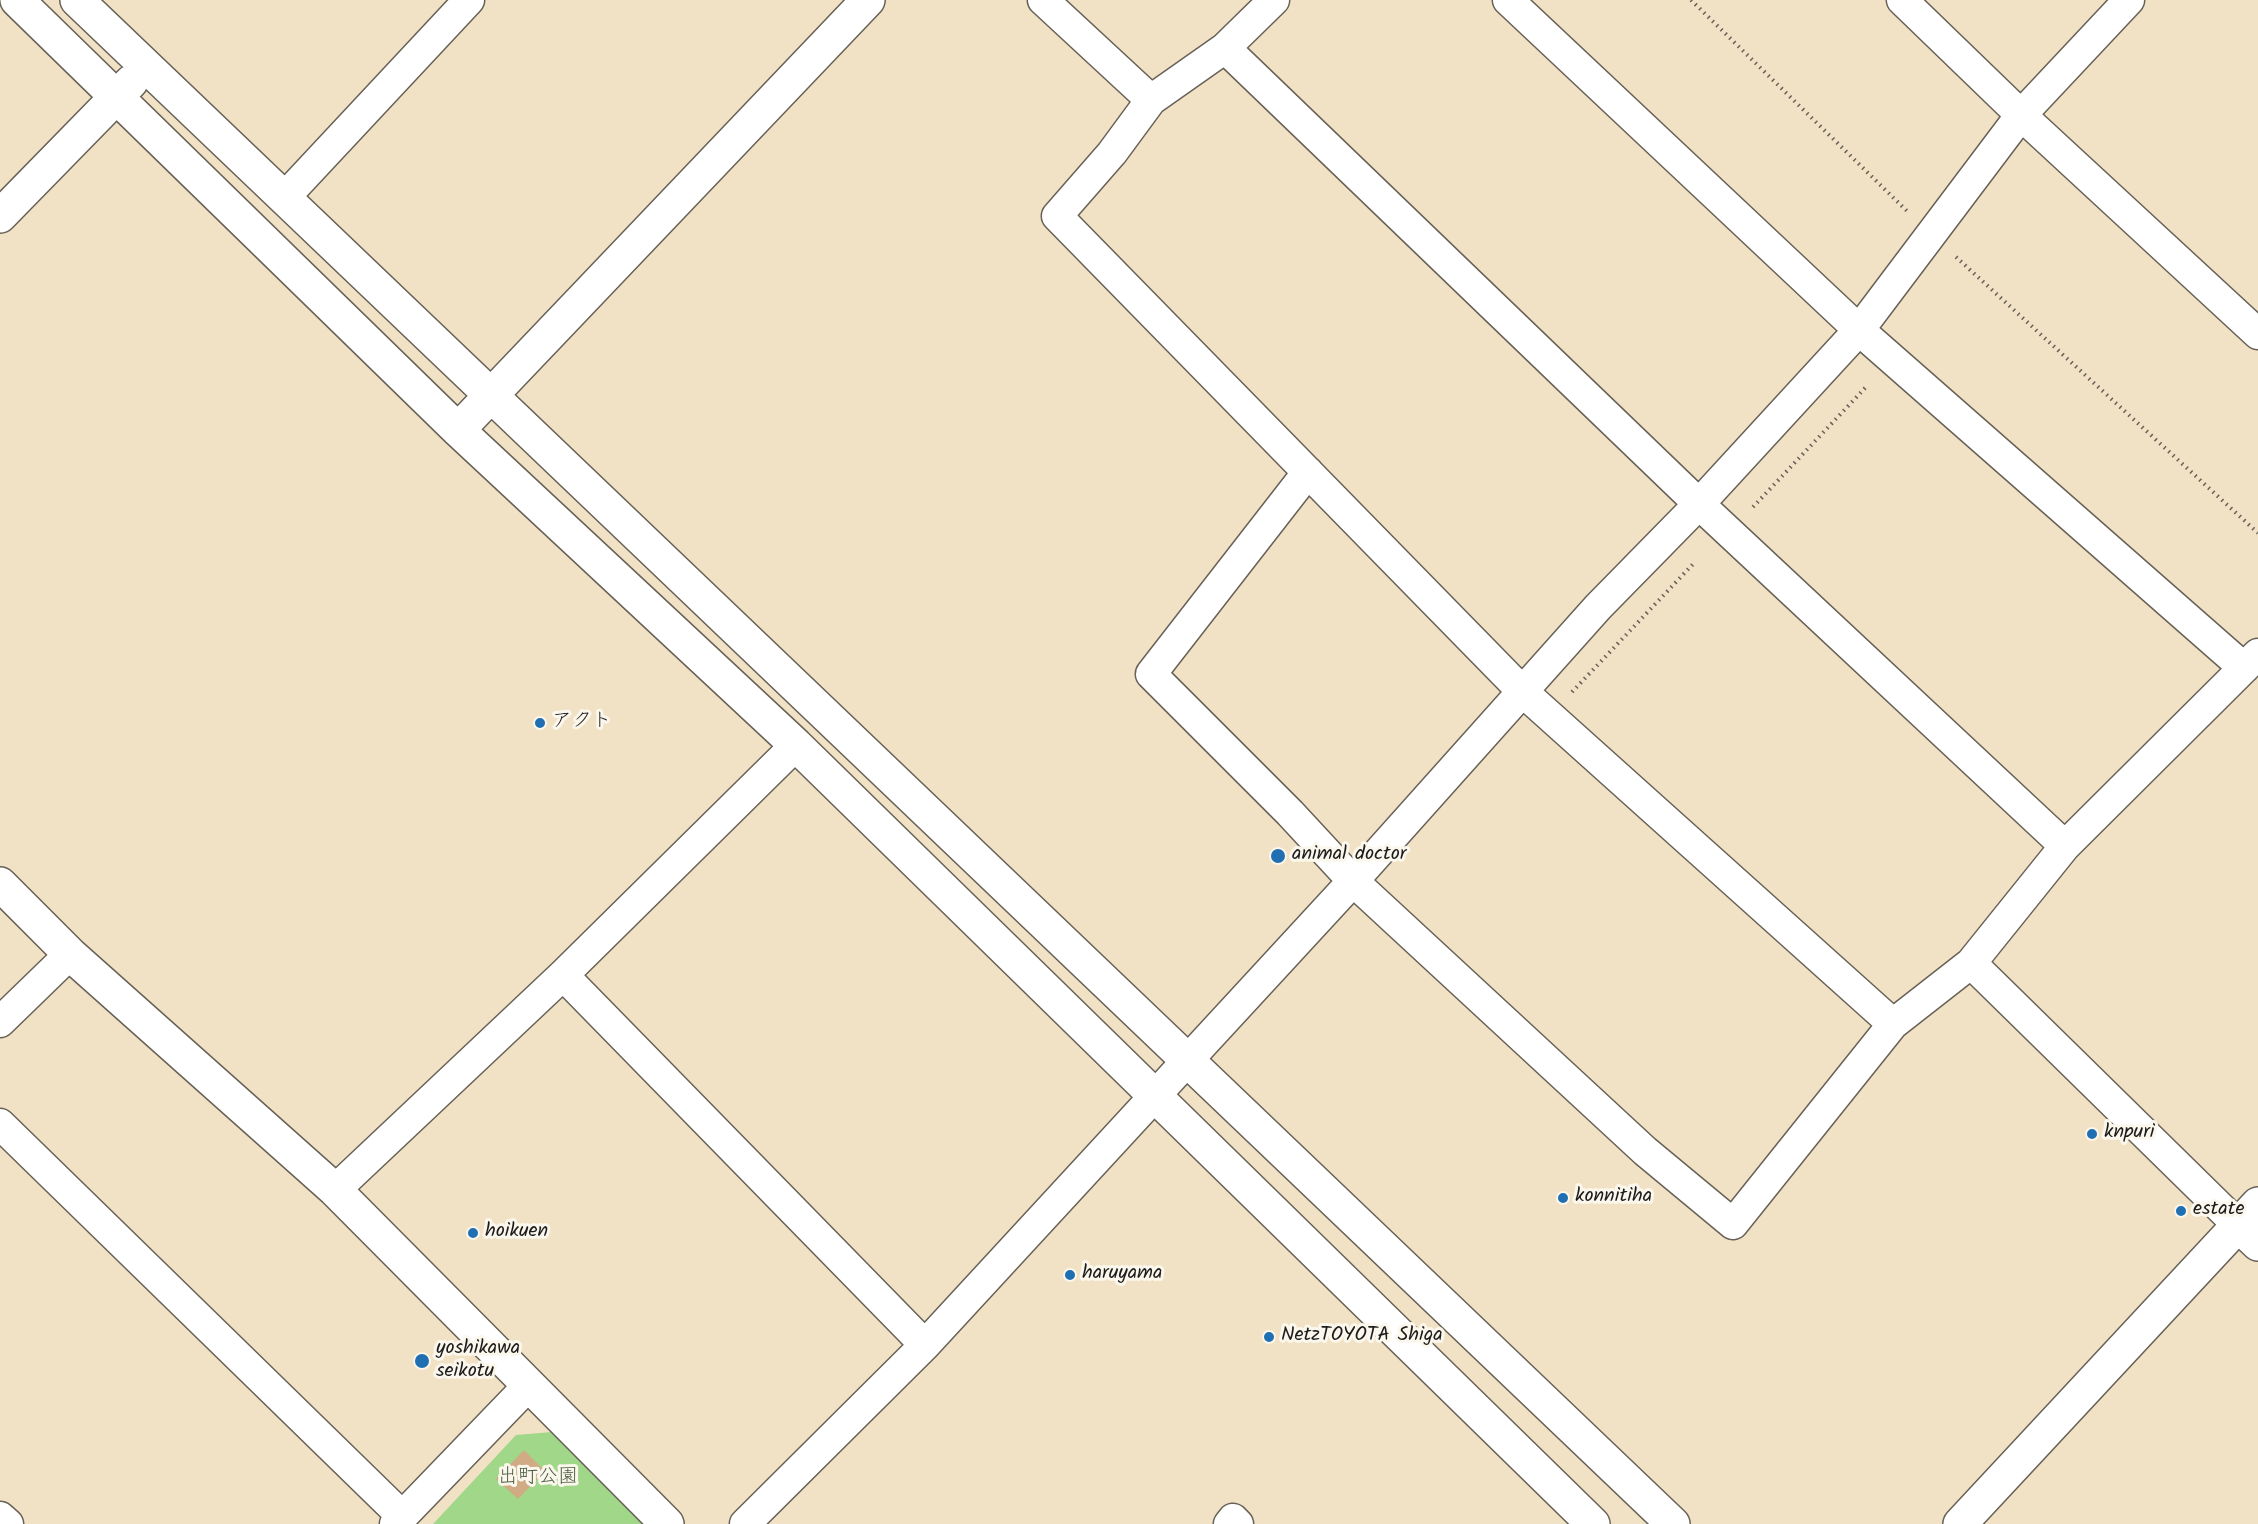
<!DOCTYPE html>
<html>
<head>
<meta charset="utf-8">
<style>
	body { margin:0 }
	canvas { display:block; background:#f2e2c5 }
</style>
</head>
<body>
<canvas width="2258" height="1524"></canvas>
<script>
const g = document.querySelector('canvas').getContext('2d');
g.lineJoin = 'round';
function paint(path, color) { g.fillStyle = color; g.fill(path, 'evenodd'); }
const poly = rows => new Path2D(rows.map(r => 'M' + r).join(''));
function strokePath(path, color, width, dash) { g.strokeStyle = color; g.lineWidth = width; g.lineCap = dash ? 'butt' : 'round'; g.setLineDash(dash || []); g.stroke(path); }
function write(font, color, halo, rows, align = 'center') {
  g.font = font + ' Kalam,"Klee One",sans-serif'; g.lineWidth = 6; g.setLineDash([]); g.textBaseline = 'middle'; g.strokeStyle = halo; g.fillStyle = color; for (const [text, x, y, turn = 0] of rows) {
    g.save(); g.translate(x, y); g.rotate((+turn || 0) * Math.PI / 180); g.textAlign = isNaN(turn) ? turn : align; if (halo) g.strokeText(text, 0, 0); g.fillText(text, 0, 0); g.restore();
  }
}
paint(poly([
	[552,1432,646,1524,433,1524,516,1435]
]), '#a0d788');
paint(poly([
	[524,1450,545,1471,518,1499,496,1479]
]), '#d0ab83');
const minor = poly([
	[1043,0,1151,100],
	[1274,0,1225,48,1151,100,1112,153,1057,216,1523,692,1893,1024],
	[1508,0,1859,330,2244,668],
	[1902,0,2021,115,2258,334],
	[1225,48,1699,504,2065,846],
	[284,198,469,0],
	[1308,472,1151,674,1290,813,1353,881,1645,1151,1733,1224,1893,1024,1971,963,2065,846,2258,654],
	[1971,963,2237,1224],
	[563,975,925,1345],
	[0,1022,70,954],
	[0,1124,402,1516],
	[335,1190,563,975,796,745],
	[0,1517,8,1524],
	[395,1524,528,1386],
	[745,1524,925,1345,1353,881,1598,607,1699,504,1859,330,2021,115,2129,0],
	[1229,1524,1233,1519,1238,1524]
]);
const tertiary = poly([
	[17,0,458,430,796,745,1593,1524],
	[77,0,1673,1524],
	[0,216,131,82],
	[458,430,868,0],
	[0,884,70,954,335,1190,667,1524],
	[2237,1224,2258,1244],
	[1960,1524,2258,1204]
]);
strokePath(minor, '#676157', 33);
strokePath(tertiary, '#676157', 36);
strokePath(poly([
	[1691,0,1907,211],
	[1956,257,2258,533],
	[1753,507,1866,387],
	[1572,692,1695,562]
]), '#676157', 4, [1.5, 4.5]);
strokePath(minor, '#fff', 30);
strokePath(tertiary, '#fff', 33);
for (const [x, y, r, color] of [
	[540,723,6,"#1f6fb2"],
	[1278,856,8,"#1f6fb2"],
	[2092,1134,6,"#1f6fb2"],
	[1563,1198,6,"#1f6fb2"],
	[2181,1211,6,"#1f6fb2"],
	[473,1233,6,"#1f6fb2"],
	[1070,1275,6,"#1f6fb2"],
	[1269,1337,6,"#1f6fb2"],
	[422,1361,8,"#1f6fb2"]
]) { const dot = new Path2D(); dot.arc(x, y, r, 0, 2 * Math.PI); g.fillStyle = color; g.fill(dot); strokePath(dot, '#fbf7ec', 2); }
write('20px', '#1c1c1c', '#fbf7ec', [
	["アクト",552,723],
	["animal doctor",1292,856],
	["knpuri",2104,1134],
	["konnitiha",1575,1198],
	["estate",2193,1211],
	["hoikuen",485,1233],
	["haruyama",1082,1275],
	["NetzTOYOTA Shiga",1281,1337],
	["yoshikawa",436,1350],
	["seikotu",436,1373]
], 'left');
write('20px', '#4a5d42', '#fbf7ec', [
	["出町公園",538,1479]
]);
</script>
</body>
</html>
